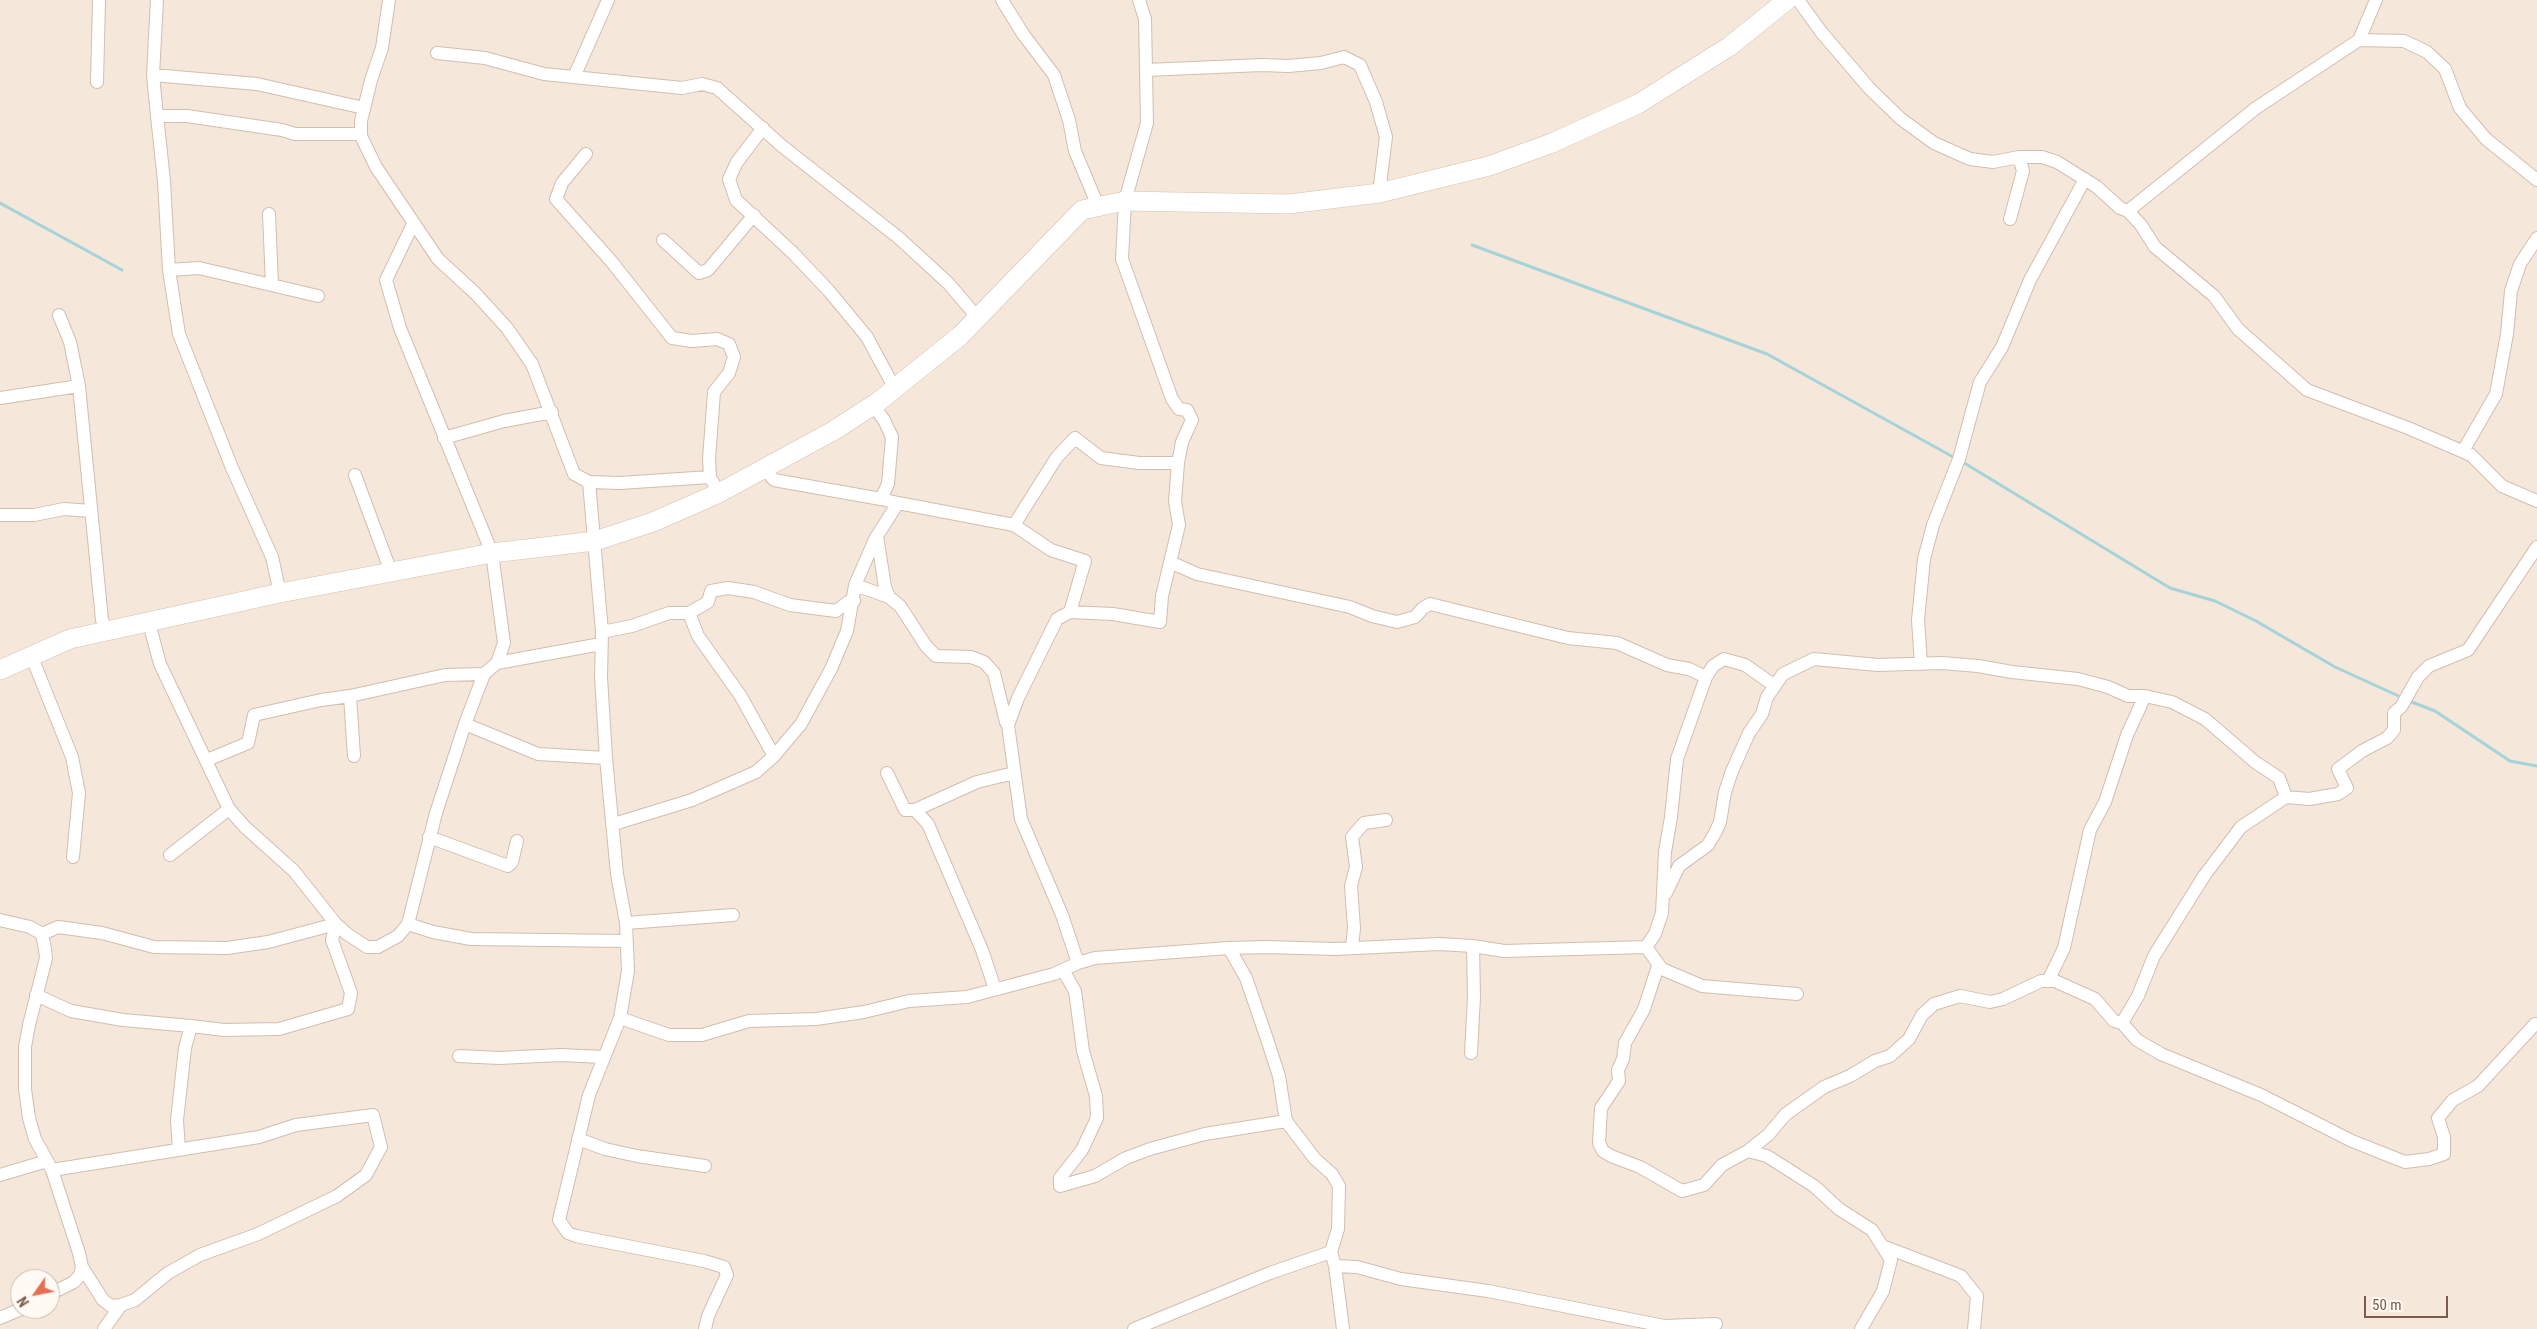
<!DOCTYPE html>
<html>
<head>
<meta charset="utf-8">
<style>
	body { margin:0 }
	#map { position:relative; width:2537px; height:1329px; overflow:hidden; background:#fdf6ec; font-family:"Roboto Condensed",sans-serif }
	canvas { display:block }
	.north { position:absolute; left:10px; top:1269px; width:50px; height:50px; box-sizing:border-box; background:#fffaf3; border:1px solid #cabbb1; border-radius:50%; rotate:237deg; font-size:14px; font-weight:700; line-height:20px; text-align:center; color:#7a5c4d }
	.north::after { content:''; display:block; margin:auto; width:18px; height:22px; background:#e76f51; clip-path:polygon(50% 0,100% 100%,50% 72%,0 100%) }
	.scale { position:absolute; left:2364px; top:1296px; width:84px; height:22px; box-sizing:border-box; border:2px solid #7a5c4d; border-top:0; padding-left:6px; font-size:15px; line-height:18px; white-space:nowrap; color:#7a5c4d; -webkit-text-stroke:4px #fffaf3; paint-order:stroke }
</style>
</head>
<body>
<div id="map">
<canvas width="2537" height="1329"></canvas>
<div class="north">N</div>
<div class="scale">50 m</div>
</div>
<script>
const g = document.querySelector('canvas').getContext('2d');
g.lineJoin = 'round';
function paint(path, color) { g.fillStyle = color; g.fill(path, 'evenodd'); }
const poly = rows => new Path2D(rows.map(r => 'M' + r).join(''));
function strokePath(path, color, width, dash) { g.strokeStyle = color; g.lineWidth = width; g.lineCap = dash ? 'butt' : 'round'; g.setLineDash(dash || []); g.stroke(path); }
paint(poly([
	[0,0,2537,0,2537,1329,0,1329],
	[20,1279,50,1279,50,1309,20,1309]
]), '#f5e8da');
strokePath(poly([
	[0,203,122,270],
	[1472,245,1767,354,1955,458],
	[1961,461,2170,588,2215,601,2256,621,2335,667,2403,698],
	[2409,701,2435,711,2510,761,2537,766]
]), '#a5d3da', 3);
const street = poly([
	[157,0,153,75,157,116,187,116,282,130,295,134,361,134],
	[389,0,382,48,371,80,361,121,361,136,376,167,438,259,475,293,507,328,532,364,574,474,589,482,620,483,710,477],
	[1002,0,1023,34,1054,75,1069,120,1075,151,1098,206],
	[1798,0,1822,33,1869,88,1901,119,1934,143,1970,159,1993,162,2019,157,2042,157,2057,162,2097,187,2120,208,2128,211,2141,225,2155,247,2214,296,2238,329,2307,390,2408,428,2471,455,2502,486,2537,501],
	[2359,40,2376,0],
	[437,53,485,58,544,74,682,88,702,84,717,88,782,146,899,238,948,283,978,318],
	[1146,70,1262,65,1288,66,1321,63,1344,57,1360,65,1376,102,1386,137,1379,193],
	[153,75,257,84,364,108],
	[574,77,608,0],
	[97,82,99,0],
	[157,116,164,181,169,270,179,334,232,468,272,557,280,593],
	[763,128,737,162,729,179,736,200,793,253,829,291,867,337,895,389],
	[586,154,562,183,556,199,611,261,672,338,692,341,717,339,729,344,734,357,729,373,714,392,709,459,710,477,714,484],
	[2128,211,2256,108,2359,40,2404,41,2427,52,2445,69,2460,108,2486,139,2537,180],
	[269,214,272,285],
	[2010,219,2023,171,2019,157],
	[663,240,699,273,708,270,754,215],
	[169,270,199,268,318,296],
	[59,315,70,342,79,386,102,620,108,631],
	[0,398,79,386],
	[873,405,884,420,892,437,888,484,881,499,898,503,877,536,885,587,889,597,900,606,926,646,936,656,971,657,984,662,994,673,1006,722,1008,725,1021,819,1062,915,1078,963],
	[444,438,504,421,552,412],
	[2463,451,2496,394,2507,334,2511,291,2520,264,2537,238],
	[764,468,774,480,881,499],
	[355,475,391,572],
	[589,482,602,632,601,677,606,758,617,874,626,923,628,971,620,1018,589,1095,559,1220,568,1233,576,1236,704,1261,724,1267,727,1275,708,1316,705,1329],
	[898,503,1014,525,1057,457,1075,438,1101,458,1139,463,1178,463],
	[0,515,34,515,64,509,91,511],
	[1014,525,1051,550,1085,561,1070,612,1113,614,1160,622,1162,596,1179,525,1175,501,1178,463,1182,442,1192,420,1187,410,1179,409,1172,399,1122,259,1125,201,1147,123,1145,19,1139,0],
	[1170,562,1197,574,1350,607,1372,616,1397,622,1415,617,1423,608,1430,604,1568,638,1617,643,1667,665,1689,669,1706,677],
	[855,585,876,537],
	[689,613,708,602,711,591,728,588,754,592,790,605,836,611,848,602,854,601],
	[149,623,160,664,229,809,245,827,294,871,336,924,347,934,367,947,378,947,398,936,408,924,436,813,465,724,484,674,497,663,504,643,492,553,400,328,386,280,413,224],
	[602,632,632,626,669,613,689,613,698,636,740,695,774,756,801,724,831,669,847,631,855,585,889,597],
	[31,655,72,757,79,793,73,857],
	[497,663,601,644],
	[1921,664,1918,620,1924,559,1933,525,1959,459,1980,382,2002,347,2030,280,2085,179],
	[350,696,354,756],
	[465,724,538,754,606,758],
	[1008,725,1018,698,1057,619,1070,612],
	[207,760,248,743,254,715,321,700,350,696,445,675,484,674],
	[887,773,905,810,915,810,928,824,982,950,995,989],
	[915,810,977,782,1014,773],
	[614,824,692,800,756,772,774,756],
	[429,837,508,866,512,862,517,841],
	[170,855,229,809],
	[1666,893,1679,866,1708,845,1715,833,1720,822,1725,792,1732,771,1749,733,1762,714,1767,697,1783,674,1814,659,1878,665,1942,663,1978,666,2012,672,2078,679,2108,687,2128,696,2145,696,2172,702,2205,719,2255,762,2279,778,2286,797],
	[0,920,30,927,42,934,45,949,46,958,29,1025,25,1047,25,1089,29,1118,35,1139,52,1170,79,1253,82,1267,80,1275,74,1282,50,1294],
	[626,923,733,915],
	[408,924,433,932,471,939,625,941],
	[42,934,58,927,102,933,154,947,227,948,268,942,336,924],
	[1352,947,1354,928,1351,886,1356,867,1352,837,1364,823,1386,820],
	[1646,947,1662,969,1702,986,1797,994],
	[1658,966,1644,1009,1625,1043,1623,1059,1618,1070,1619,1081,1601,1108,1599,1143,1603,1151,1611,1156,1640,1167,1682,1191,1704,1185,1722,1165,1748,1151,1767,1156,1814,1186,1839,1209,1872,1230,1891,1260,1883,1291,1861,1329],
	[1063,970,1075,991,1083,1051,1096,1096,1097,1118,1082,1150,1060,1178,1060,1186,1095,1176,1126,1158,1150,1149,1205,1134,1286,1121],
	[2048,981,2064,948,2090,830,2105,802,2127,735,2145,696],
	[36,995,71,1011,123,1020,191,1026,185,1048,177,1120,179,1150],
	[620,1018,669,1035,702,1035,749,1021,816,1019,864,1012,909,1001,967,997,1054,974,1078,963,1095,958,1229,948,1266,947,1335,949,1439,944,1473,946,1504,951,1646,947,1655,934,1662,913,1665,852,1671,817,1677,759,1706,677,1713,666,1724,659,1745,665,1775,686],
	[2122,1023,2137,1040,2161,1054,2261,1095,2352,1141,2405,1162,2429,1159,2444,1154,2444,1137,2438,1118,2453,1100,2478,1086,2535,1024],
	[191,1026,224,1030,279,1029,348,1009,351,993,332,940,336,924],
	[1471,1053,1474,997,1473,946],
	[459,1056,499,1058,561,1055,603,1057],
	[578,1139,605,1149,637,1156,705,1166],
	[1748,1151,1768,1135,1786,1114,1824,1087,1850,1076,1875,1061,1890,1056,1909,1039,1922,1015,1934,1004,1960,996,1990,1002,2003,999,2041,981,2055,981,2095,999,2114,1021,2122,1023,2138,996,2154,956,2204,876,2241,827,2286,797,2309,799,2338,794,2347,788,2338,769,2362,751,2387,738,2394,730,2394,713,2401,707,2418,677,2429,666,2468,650,2537,547],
	[52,1170,259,1137,296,1125,373,1115,381,1147,366,1175,337,1196,258,1234,200,1255,168,1273,135,1300,121,1305,111,1306,103,1300,82,1267],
	[0,1175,47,1161],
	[1885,1247,1961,1276,1977,1296,1974,1329],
	[1331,1252,1335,1266,1357,1267,1401,1279,1488,1291,1664,1326,1716,1324],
	[1335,1266,1343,1329],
	[0,1318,21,1309],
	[104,1329,121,1305],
	[1134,1329,1270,1273,1331,1252,1338,1229,1339,1186,1332,1174,1315,1159,1286,1121,1279,1076,1267,1039,1246,978,1229,948]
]);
const secondary = poly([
	[0,670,70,639,280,593,492,553,595,541,653,522,719,493,833,431,878,402,961,335,1082,210,1125,201,1289,204,1379,193,1489,166,1552,143,1638,104,1730,46,1787,0]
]);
strokePath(street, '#d1beb0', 14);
strokePath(secondary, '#d6c0b0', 20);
strokePath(street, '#fff', 12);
strokePath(secondary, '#fff', 19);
</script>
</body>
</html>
